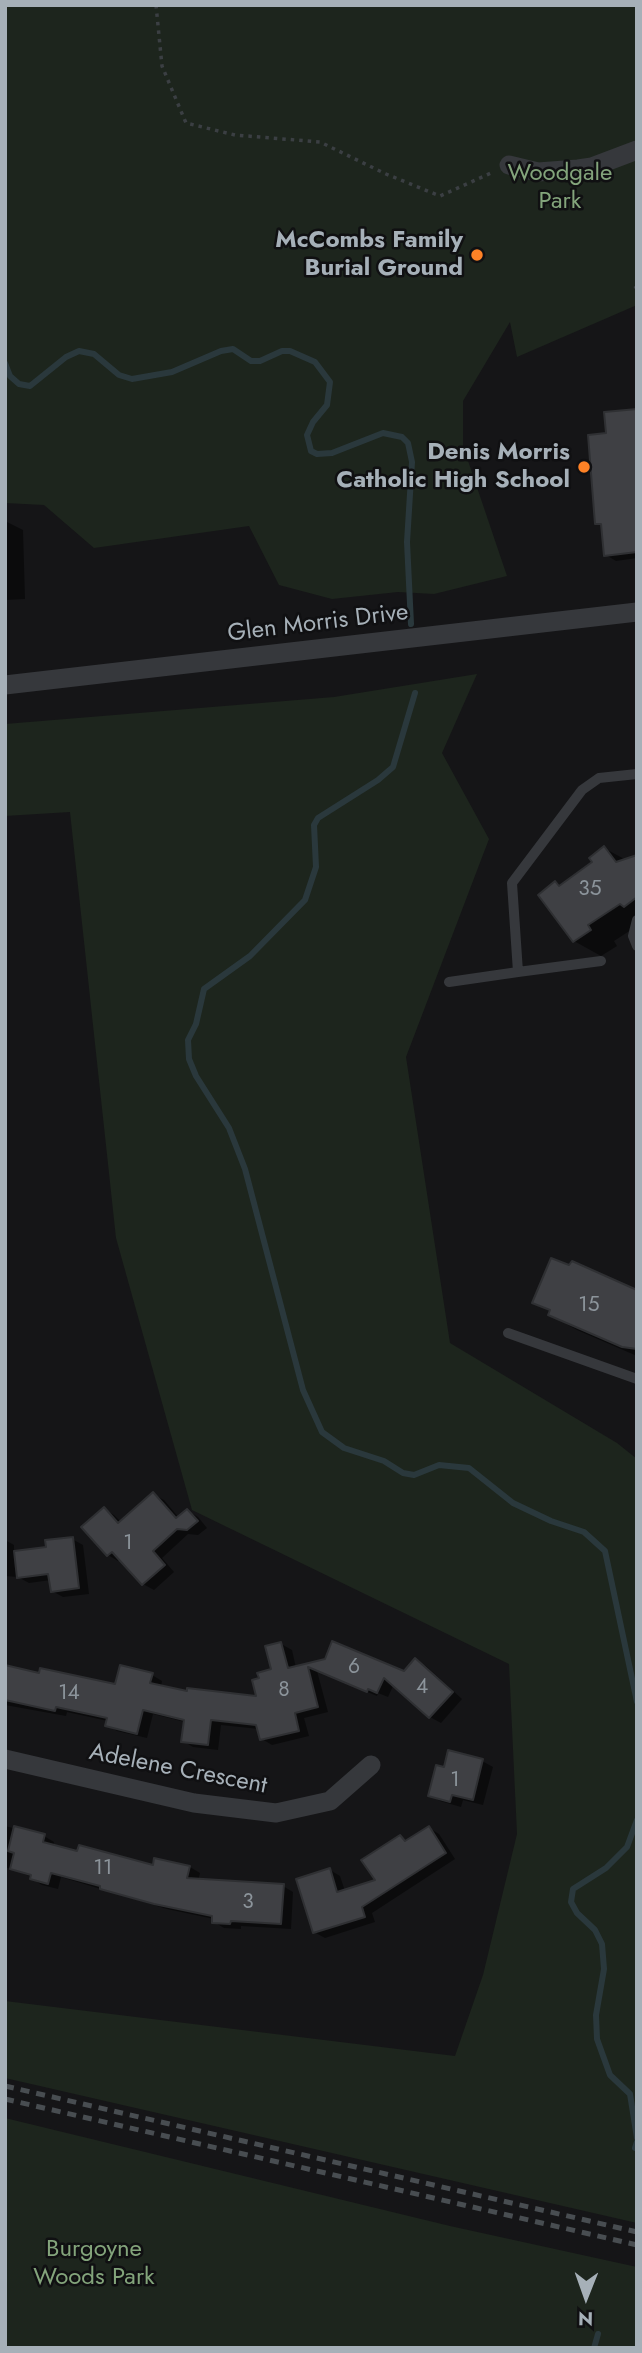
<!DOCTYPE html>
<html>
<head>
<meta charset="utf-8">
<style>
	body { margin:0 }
	#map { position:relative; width:642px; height:2353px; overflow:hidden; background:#151517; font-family:Jost,sans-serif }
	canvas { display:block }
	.frame { position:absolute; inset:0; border:7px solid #a6b0b8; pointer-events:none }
	.north { position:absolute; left:551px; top:2262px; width:70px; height:70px; -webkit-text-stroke:5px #101012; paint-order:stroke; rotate:181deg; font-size:19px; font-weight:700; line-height:28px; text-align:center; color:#a6b0b8 }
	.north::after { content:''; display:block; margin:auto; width:24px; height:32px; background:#a6b0b8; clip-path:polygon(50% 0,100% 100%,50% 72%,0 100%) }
</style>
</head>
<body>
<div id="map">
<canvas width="642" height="2353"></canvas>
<div class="frame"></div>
<div class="north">N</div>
</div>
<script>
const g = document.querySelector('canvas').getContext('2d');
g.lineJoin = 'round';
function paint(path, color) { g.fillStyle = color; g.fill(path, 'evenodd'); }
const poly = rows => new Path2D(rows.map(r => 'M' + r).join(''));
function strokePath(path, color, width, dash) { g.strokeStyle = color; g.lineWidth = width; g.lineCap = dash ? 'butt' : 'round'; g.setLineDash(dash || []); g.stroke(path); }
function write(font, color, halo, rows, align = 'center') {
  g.font = font + ' Jost,sans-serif'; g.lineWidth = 5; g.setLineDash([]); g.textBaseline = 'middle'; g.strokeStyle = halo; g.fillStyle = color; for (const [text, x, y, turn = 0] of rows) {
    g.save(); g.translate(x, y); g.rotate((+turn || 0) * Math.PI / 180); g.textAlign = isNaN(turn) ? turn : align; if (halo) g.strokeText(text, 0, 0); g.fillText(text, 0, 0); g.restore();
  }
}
paint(poly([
	[5,5,637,5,637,305,517,357,510,322,463,401,463,446,507,576,434,594,398,592,332,599,279,585,249,526,94,548,44,505,5,503],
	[477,674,442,753,489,839,406,1057,450,1343,617,1443,637,1459,637,2223,5,2078,5,2001,455,2056,483,1975,517,1834,509,1664,192,1510,116,1238,70,812,5,816,5,724,334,697],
	[5,2118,450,2226,637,2267,637,2348,5,2348]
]), '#1d251d');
paint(poly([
	[637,410,637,558,616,561,606,555,602,526,597,523,608,435],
	[5,521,23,530,25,599,5,600],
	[604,848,626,860,637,857,637,926,614,941,617,946,601,956,574,941,556,883,561,887,594,862],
	[637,1291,637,1356,577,1330,550,1315,551,1312,535,1302],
	[153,1494,164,1500,179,1518,188,1511,198,1517,207,1528,198,1535,188,1534,162,1558,174,1572,154,1590,143,1584,121,1559,118,1561,108,1555,104,1509,114,1515,121,1522],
	[72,1539,83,1545,89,1594,63,1597,52,1591,51,1580,29,1583,18,1577,5,1576,5,1540,14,1545,14,1553,48,1549],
	[281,1644,292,1650,296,1668,326,1660,404,1674,416,1660,426,1666,462,1699,441,1723,430,1717,394,1684,388,1697,378,1693,377,1696,317,1671,328,1712,304,1718,309,1736,272,1745,262,1739,259,1729,221,1725,218,1750,193,1747,183,1741,185,1722,153,1714,147,1738,117,1731,107,1725,108,1721,67,1712,66,1716,5,1705,5,1667,41,1675,117,1686,152,1675,162,1681,161,1687,188,1694,258,1698,273,1671],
	[482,1761,493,1767,483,1805,463,1800,461,1807,440,1801,430,1795,445,1769],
	[5,1826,44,1836,54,1842,53,1846,154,1867,190,1867,200,1873,198,1881,283,1886,293,1892,291,1929,241,1926,241,1929,224,1928,214,1922,214,1919,167,1909,61,1877,58,1889,42,1885,32,1879,32,1877,5,1867],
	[429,1828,439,1834,455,1859,372,1913,375,1922,325,1938,314,1932,330,1870,340,1876,345,1891,377,1881,400,1837,408,1841]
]), '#0007');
strokePath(poly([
	[5,363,10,376,19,384,30,386,66,357,79,351,94,354,119,375,132,379,172,372,221,351,233,349,251,361,260,361,282,351,290,351,315,362,330,382,327,405,313,422,307,435,311,451,317,454,332,453,383,433,402,437,408,443,412,462,407,542,411,624],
	[415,693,393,767,378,780,318,818,314,825,316,867,305,900,250,956,204,989,196,1024,188,1040,189,1059,196,1076,229,1128,245,1169,303,1390,322,1432,344,1448,384,1461,403,1473,414,1475,439,1465,469,1468,513,1503,551,1521,584,1532,605,1551,637,1702],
	[637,1820,627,1847,606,1868,573,1889,571,1902,577,1913,595,1930,602,1944,604,1969,596,2015,597,2039,610,2075,630,2094,637,2138],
	[635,2148,637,2142],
	[594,2348,598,2334]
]), '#2a383c', 6);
const building = poly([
	[637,409,637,552,604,556,601,524,595,524,588,435,606,433,604,412,637,409],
	[604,846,616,862,637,855,637,897,624,907,620,904,588,925,591,930,573,942,538,895,555,881,559,886,592,862,589,858,604,846],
	[551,1258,569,1265,572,1261,637,1290,637,1349,622,1347,548,1315,550,1310,532,1303,551,1258],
	[153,1492,176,1518,187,1509,198,1521,187,1530,177,1529,153,1551,165,1565,142,1585,112,1552,107,1556,81,1527,104,1507,118,1523,153,1492],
	[73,1537,79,1588,51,1592,48,1574,17,1578,14,1551,46,1547,45,1540,73,1537],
	[332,1641,404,1671,415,1658,453,1692,429,1718,384,1678,377,1693,368,1689,367,1692,308,1667,318,1707,295,1713,299,1731,260,1740,256,1725,211,1720,208,1745,181,1742,184,1720,143,1710,137,1734,105,1726,107,1718,56,1707,55,1711,5,1700,5,1665,39,1673,40,1668,115,1684,120,1665,153,1673,150,1683,187,1691,187,1688,256,1696,252,1680,259,1678,257,1673,271,1669,265,1646,281,1642,288,1668,325,1659,332,1641],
	[448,1750,483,1759,473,1800,452,1795,450,1802,428,1796,436,1765,444,1767,448,1750],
	[14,1826,45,1834,43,1842,77,1851,79,1845,153,1865,154,1858,190,1866,187,1878,284,1884,281,1924,231,1921,230,1924,212,1923,212,1916,154,1904,100,1889,100,1886,51,1873,48,1884,30,1879,31,1875,10,1869,14,1853,8,1851,14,1826],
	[429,1826,446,1853,362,1907,365,1917,313,1933,296,1879,330,1868,337,1892,375,1880,361,1860,400,1835,405,1841,429,1826]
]);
paint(building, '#3f4044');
strokePath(building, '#2f3033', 2);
strokePath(poly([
	[156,5,162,66,186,123,235,135,320,142,386,174,440,196,491,173],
	[635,286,637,289]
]), '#3b3f43', 3.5, [3.5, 5]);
strokePath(poly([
	[637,920,633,936,637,946],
	[518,972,601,961],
	[449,982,518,972,512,883,582,790,599,778,637,774],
	[508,1333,637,1379]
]), '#36383c', 10);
strokePath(poly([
	[509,165,538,172,578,169,592,167,637,150],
	[5,685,637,612],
	[5,1759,194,1803,276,1813,330,1801,371,1765]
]), '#36383c', 19);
strokePath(poly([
	[5,2086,637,2232],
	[5,2099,637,2245]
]), '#484d51', 5, [9, 7]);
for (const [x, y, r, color] of [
	[477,255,7,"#fe8226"],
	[584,467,7,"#fe8226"]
]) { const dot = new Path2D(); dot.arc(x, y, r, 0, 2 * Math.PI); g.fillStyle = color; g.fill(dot); strokePath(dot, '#101012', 2.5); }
write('21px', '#8c949b', null, [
	["35",590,890],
	["15",589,1306],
	["1",128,1544],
	["6",354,1668],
	["4",422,1688],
	["8",284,1691],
	["14",69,1694],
	["1",455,1781],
	["11",103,1869],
	["3",248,1903]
]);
write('24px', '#83a47b', '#101012', [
	["Woodgale",560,174],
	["Park",560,202],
	["Burgoyne",94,2250],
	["Woods Park",94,2278]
]);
write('bold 24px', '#a6b0b8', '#101012', [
	["McCombs Family",463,241],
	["Burial Ground",463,269],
	["Denis Morris",570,453],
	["Catholic High School",570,481]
], 'right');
write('24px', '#a6b0b8', '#101012', [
	["Glen Morris Drive",318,624,-7],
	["Adelene Crescent",178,1770,11]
]);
</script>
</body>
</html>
